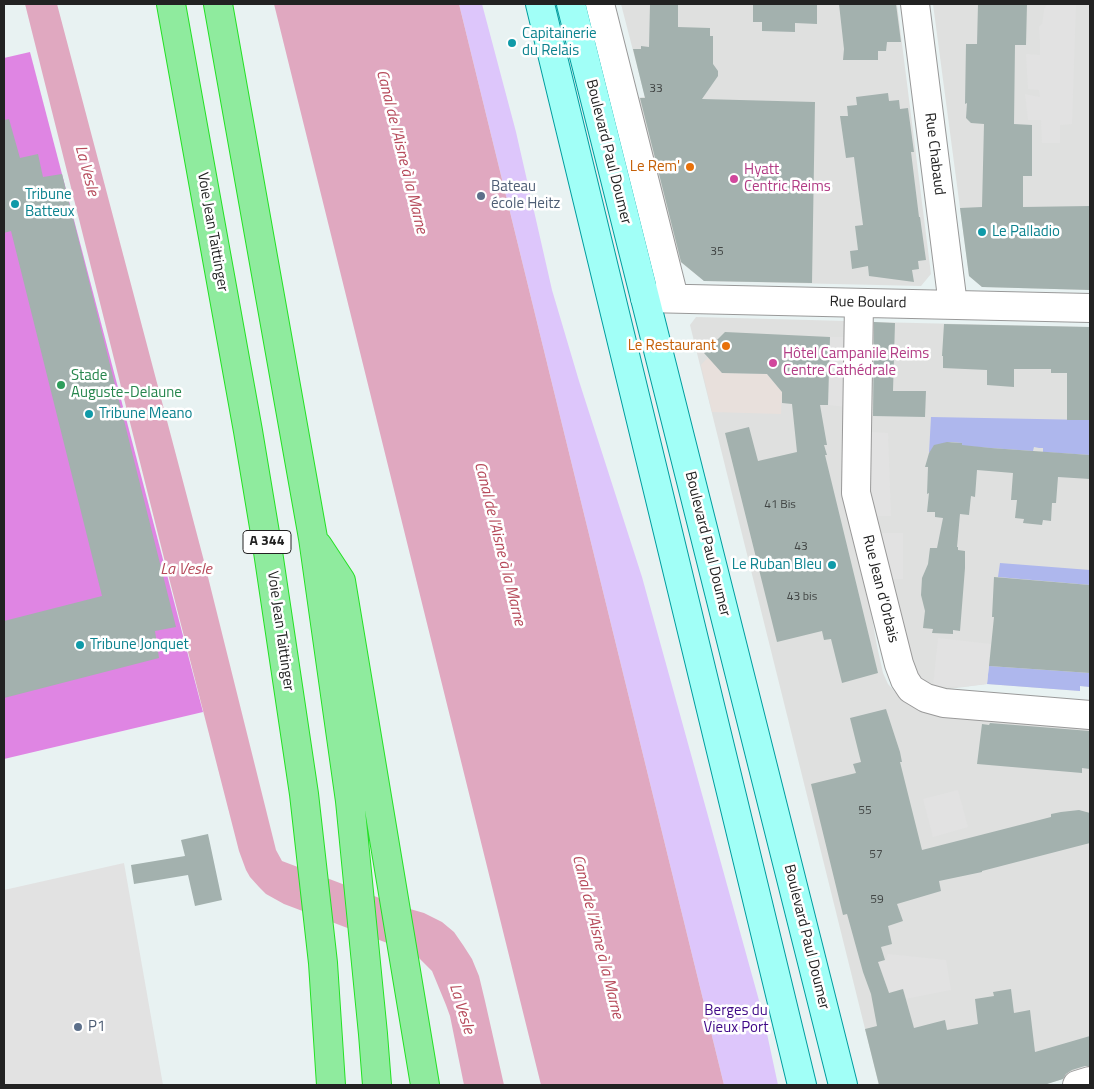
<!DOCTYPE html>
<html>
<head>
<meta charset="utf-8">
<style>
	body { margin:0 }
	#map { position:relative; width:1094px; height:1089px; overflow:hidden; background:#e8f2f2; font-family:"Titillium Web",sans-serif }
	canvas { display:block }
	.frame { position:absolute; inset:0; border:5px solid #222; pointer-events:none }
</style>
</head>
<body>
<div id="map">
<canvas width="1094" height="1089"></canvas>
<div class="frame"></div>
</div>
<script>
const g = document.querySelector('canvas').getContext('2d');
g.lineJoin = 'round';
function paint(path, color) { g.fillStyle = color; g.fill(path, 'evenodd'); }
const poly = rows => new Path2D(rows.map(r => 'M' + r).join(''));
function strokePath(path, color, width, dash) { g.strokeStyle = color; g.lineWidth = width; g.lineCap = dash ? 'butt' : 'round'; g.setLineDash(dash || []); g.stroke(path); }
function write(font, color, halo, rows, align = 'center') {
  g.font = font + ' "Titillium Web",sans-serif'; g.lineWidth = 5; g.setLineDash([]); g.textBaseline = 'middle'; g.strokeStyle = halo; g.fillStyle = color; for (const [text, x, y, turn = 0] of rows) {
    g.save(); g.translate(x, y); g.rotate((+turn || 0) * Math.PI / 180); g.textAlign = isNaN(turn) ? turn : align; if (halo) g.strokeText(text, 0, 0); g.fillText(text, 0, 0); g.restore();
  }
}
paint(poly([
	[621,4,897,4,931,274,921,286,704,281,673,256,634,98,645,97],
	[933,4,1090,4,1090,290,982,287,969,276],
	[696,317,847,321,848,483,877,646,883,673,888,684,895,692,907,703,924,711,1090,725,1090,1071,1043,1085,879,1085,690,325],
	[873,322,1090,327,1090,687,1080,686,1080,691,987,684,941,690,926,682,913,672,868,502,868,416,872,415]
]), '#dfe0df');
paint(poly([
	[931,417,1090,420,1090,455,1043,452,1043,448,1039,448,1034,447,1033,451,962,446,962,443,951,442,937,445,933,448,929,453],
	[1000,563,1090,570,1090,585,998,577],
	[989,666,1090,673,1090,687,1080,686,1080,691,987,684]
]), '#aeb7ed');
paint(poly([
	[459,4,482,4,516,132,552,290,579,381,642,577,763,1015,778,1085,724,1085]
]), '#ddc6fb');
paint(poly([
	[30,52,203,712,4,759,4,58]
]), '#df85e3');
paint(poly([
	[1047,4,1076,4,1072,124,1060,125,1060,143,1042,143,1041,120,1028,120,1025,94,1040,97,1039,90,1028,89,1026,54,1040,55,1040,43,1039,26,1042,24,1044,9],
	[830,337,847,337,846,407,828,405],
	[870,432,888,433,891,516,872,516,869,498],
	[878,533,903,533,903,579,888,579],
	[938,638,991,644,987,684,961,687,933,686],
	[958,790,968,827,933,837,923,799],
	[124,863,163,1085,4,1085,4,890],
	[888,954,946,960,951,990,906,999,903,989,889,993,878,962,885,960]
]), '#e2e2e2');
paint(poly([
	[708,357,722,373,767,374,782,392,781,414,712,412,701,365]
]), '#e8e0dc');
paint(poly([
	[25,4,57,4,204,561,276,850,282,861,403,907,424,913,442,922,454,932,463,945,472,959,479,976,485,1001,504,1085,464,1085,450,1016,446,1005,432,971,419,958,411,952,284,904,266,894,259,887,250,877,246,870,239,851,167,570],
	[274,4,459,4,724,1085,541,1085]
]), '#e0a8c0');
paint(poly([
	[650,4,678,4,678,27,710,28,710,36,713,36,713,64,718,71,718,76,702,99,815,102,812,283,704,281,681,262,640,98,645,98,633,49,641,49,641,46,649,47],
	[753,4,817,4,817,24,795,23,795,32,762,31,762,22,753,22],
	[839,4,896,4,901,42,887,42,886,51,878,51,878,60,843,60,844,49],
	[978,4,1027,4,1026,45,1015,45,1014,124,1032,125,1032,176,1023,176,1023,207,1090,206,1090,290,982,287,969,276,960,208,982,207,984,124,971,123,966,118,967,103,965,104,966,44,977,44],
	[888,93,889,101,899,100,900,109,908,108,914,152,911,152,919,217,920,217,926,260,918,261,919,269,912,270,914,282,869,276,868,266,852,269,850,251,858,250,855,226,863,225,854,157,846,158,840,116,848,116,847,106,857,105,856,97],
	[9,119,20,158,38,154,43,177,62,174,176,627,155,631,159,658,4,698,4,621,102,596,11,231,4,233,4,120],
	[874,322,895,323,893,391,926,391,925,417,873,416],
	[944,324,1090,327,1089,420,1067,420,1067,373,1051,373,1051,369,1014,369,1014,387,987,385,987,370,943,368,943,356,942,356],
	[725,332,830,337,828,405,820,405,827,445,824,445,827,455,825,455,878,673,842,683,831,639,824,640,822,631,777,642,725,433,749,427,758,461,797,452,792,404,782,403,782,392,767,374,722,373,704,353],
	[947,442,962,443,962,445,991,448,1090,455,1090,479,1058,477,1056,503,1052,503,1051,521,1043,520,1042,525,1023,523,1024,519,1015,518,1017,500,1011,500,1013,473,977,470,975,497,971,496,969,515,960,514,957,547,958,547,958,550,965,551,965,568,960,631,953,630,953,634,932,633,933,629,923,628,925,611,921,595,922,578,928,564,930,548,937,548,943,518,935,517,935,512,927,512,929,493,927,494,928,467,925,467,929,453,934,445],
	[994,577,1090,585,1090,673,989,666,994,617,992,617],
	[886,709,900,752,902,762,900,762,922,850,1051,817,1051,814,1061,812,1079,810,1090,813,1090,843,982,871,982,872,939,881,941,891,897,904,903,921,888,926,892,944,881,947,885,960,878,962,889,993,903,989,914,1028,945,1020,947,1030,978,1024,975,999,994,996,993,992,1011,989,1014,1013,1030,1010,1035,1052,1090,1036,1090,1066,1085,1066,1072,1070,1066,1074,1063,1079,1044,1085,879,1085,865,1029,877,1026,871,994,863,972,847,914,843,915,811,784,856,773,853,764,861,762,850,718],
	[990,723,1090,731,1090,769,1082,768,1082,773,977,764,982,724,989,725],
	[208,834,222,900,195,906,188,875,134,884,131,865,185,856,181,840]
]), '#a3b1ae');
const minor = poly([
	[600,4,674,298],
	[915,4,953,305],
	[645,298,1090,308],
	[859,303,856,493,899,664,905,680,911,689,926,698,944,703,1090,715],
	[1077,1085,1090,1081]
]);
const major = poly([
	[540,4,802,1085],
	[571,4,843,1085]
]);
const highway = poly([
	[171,4,248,431,267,545,304,794,323,963,331,1085],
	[218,4,313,538,350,801,373,1034,377,1085],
	[318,546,341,581,425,1085]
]);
strokePath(minor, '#999', 30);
strokePath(major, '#009d9f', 30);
strokePath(highway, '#24e125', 30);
strokePath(minor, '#fff', 28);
strokePath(major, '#a1fff7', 28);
strokePath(highway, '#8feb9e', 28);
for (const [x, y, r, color] of [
	[512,43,5,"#0f9aa8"],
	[690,167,5,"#e8710a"],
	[734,179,5,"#d1479c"],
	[481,196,5,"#5c6f8a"],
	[15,204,5,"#0f9aa8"],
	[982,232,5,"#0f9aa8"],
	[726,346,5,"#e8710a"],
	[773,363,5,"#d1479c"],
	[61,385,5,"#2e9e5b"],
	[89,414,5,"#0f9aa8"],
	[832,565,5,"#0f9aa8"],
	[80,645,5,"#0f9aa8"],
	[78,1027,5,"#5c6f8a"]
]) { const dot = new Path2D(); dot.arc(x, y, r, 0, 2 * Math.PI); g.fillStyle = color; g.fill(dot); strokePath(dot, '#fff', 2); }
write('12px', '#424645', null, [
	["33",656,89],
	["35",717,252],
	["41 Bis",780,505],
	["43",801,547],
	["43 bis",802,597],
	["55",865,811],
	["57",876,855],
	["59",877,900]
]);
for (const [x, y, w] of [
	[267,542,48]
]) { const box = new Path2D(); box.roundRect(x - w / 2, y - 11.5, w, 23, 4); g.fillStyle = '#fff'; g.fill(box); strokePath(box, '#222', 1); }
write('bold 14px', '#222', null, [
	["A 344",267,542]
]);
write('15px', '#0d838f', '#fff', [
	["Capitainerie",522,34],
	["du Relais",522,51],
	["Tribune",25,195],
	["Batteux",25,212],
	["Le Palladio",992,232],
	["Tribune Meano",99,414],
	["Le Ruban Bleu",822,565,"right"],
	["Tribune Jonquet",90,645]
], 'left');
write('15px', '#222', '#fff', [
	["Boulevard Paul Doumer",608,152,76],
	["Rue Chabaud",934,154,83],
	["Voie Jean Taittinger",212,232,80],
	["Rue Boulard",868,303,1],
	["Boulevard Paul Doumer",707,544,76],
	["Rue Jean d'Orbais",880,589,76],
	["Voie Jean Taittinger",280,631,82],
	["Boulevard Paul Doumer",806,937,76]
]);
write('15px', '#c56008', '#fff', [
	["Le Rem'",680,167],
	["Le Restaurant",716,346]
], 'right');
write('15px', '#b23c85', '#fff', [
	["Hyatt",744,170],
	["Centric Reims",744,187],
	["Hôtel Campanile Reims",783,354],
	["Centre Cathédrale",783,371]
], 'left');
write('15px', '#4e5e75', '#fff', [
	["Bateau",491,187],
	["école Heitz",491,204],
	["P1",88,1027]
], 'left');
write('15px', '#27864d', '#fff', [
	["Stade",71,376],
	["Auguste-Delaune",71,393]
], 'left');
write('15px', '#3f0887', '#fff', [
	["Berges du",736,1011],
	["Vieux Port",736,1028]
]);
write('italic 16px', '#b6495a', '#fff', [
	["Canal de l'Aisne à la Marne",401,152,76],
	["La Vesle",86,171,75],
	["Canal de l'Aisne à la Marne",499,544,76],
	["La Vesle",186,570],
	["Canal de l'Aisne à la Marne",597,937,76],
	["La Vesle",461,1009,73]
]);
</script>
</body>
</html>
